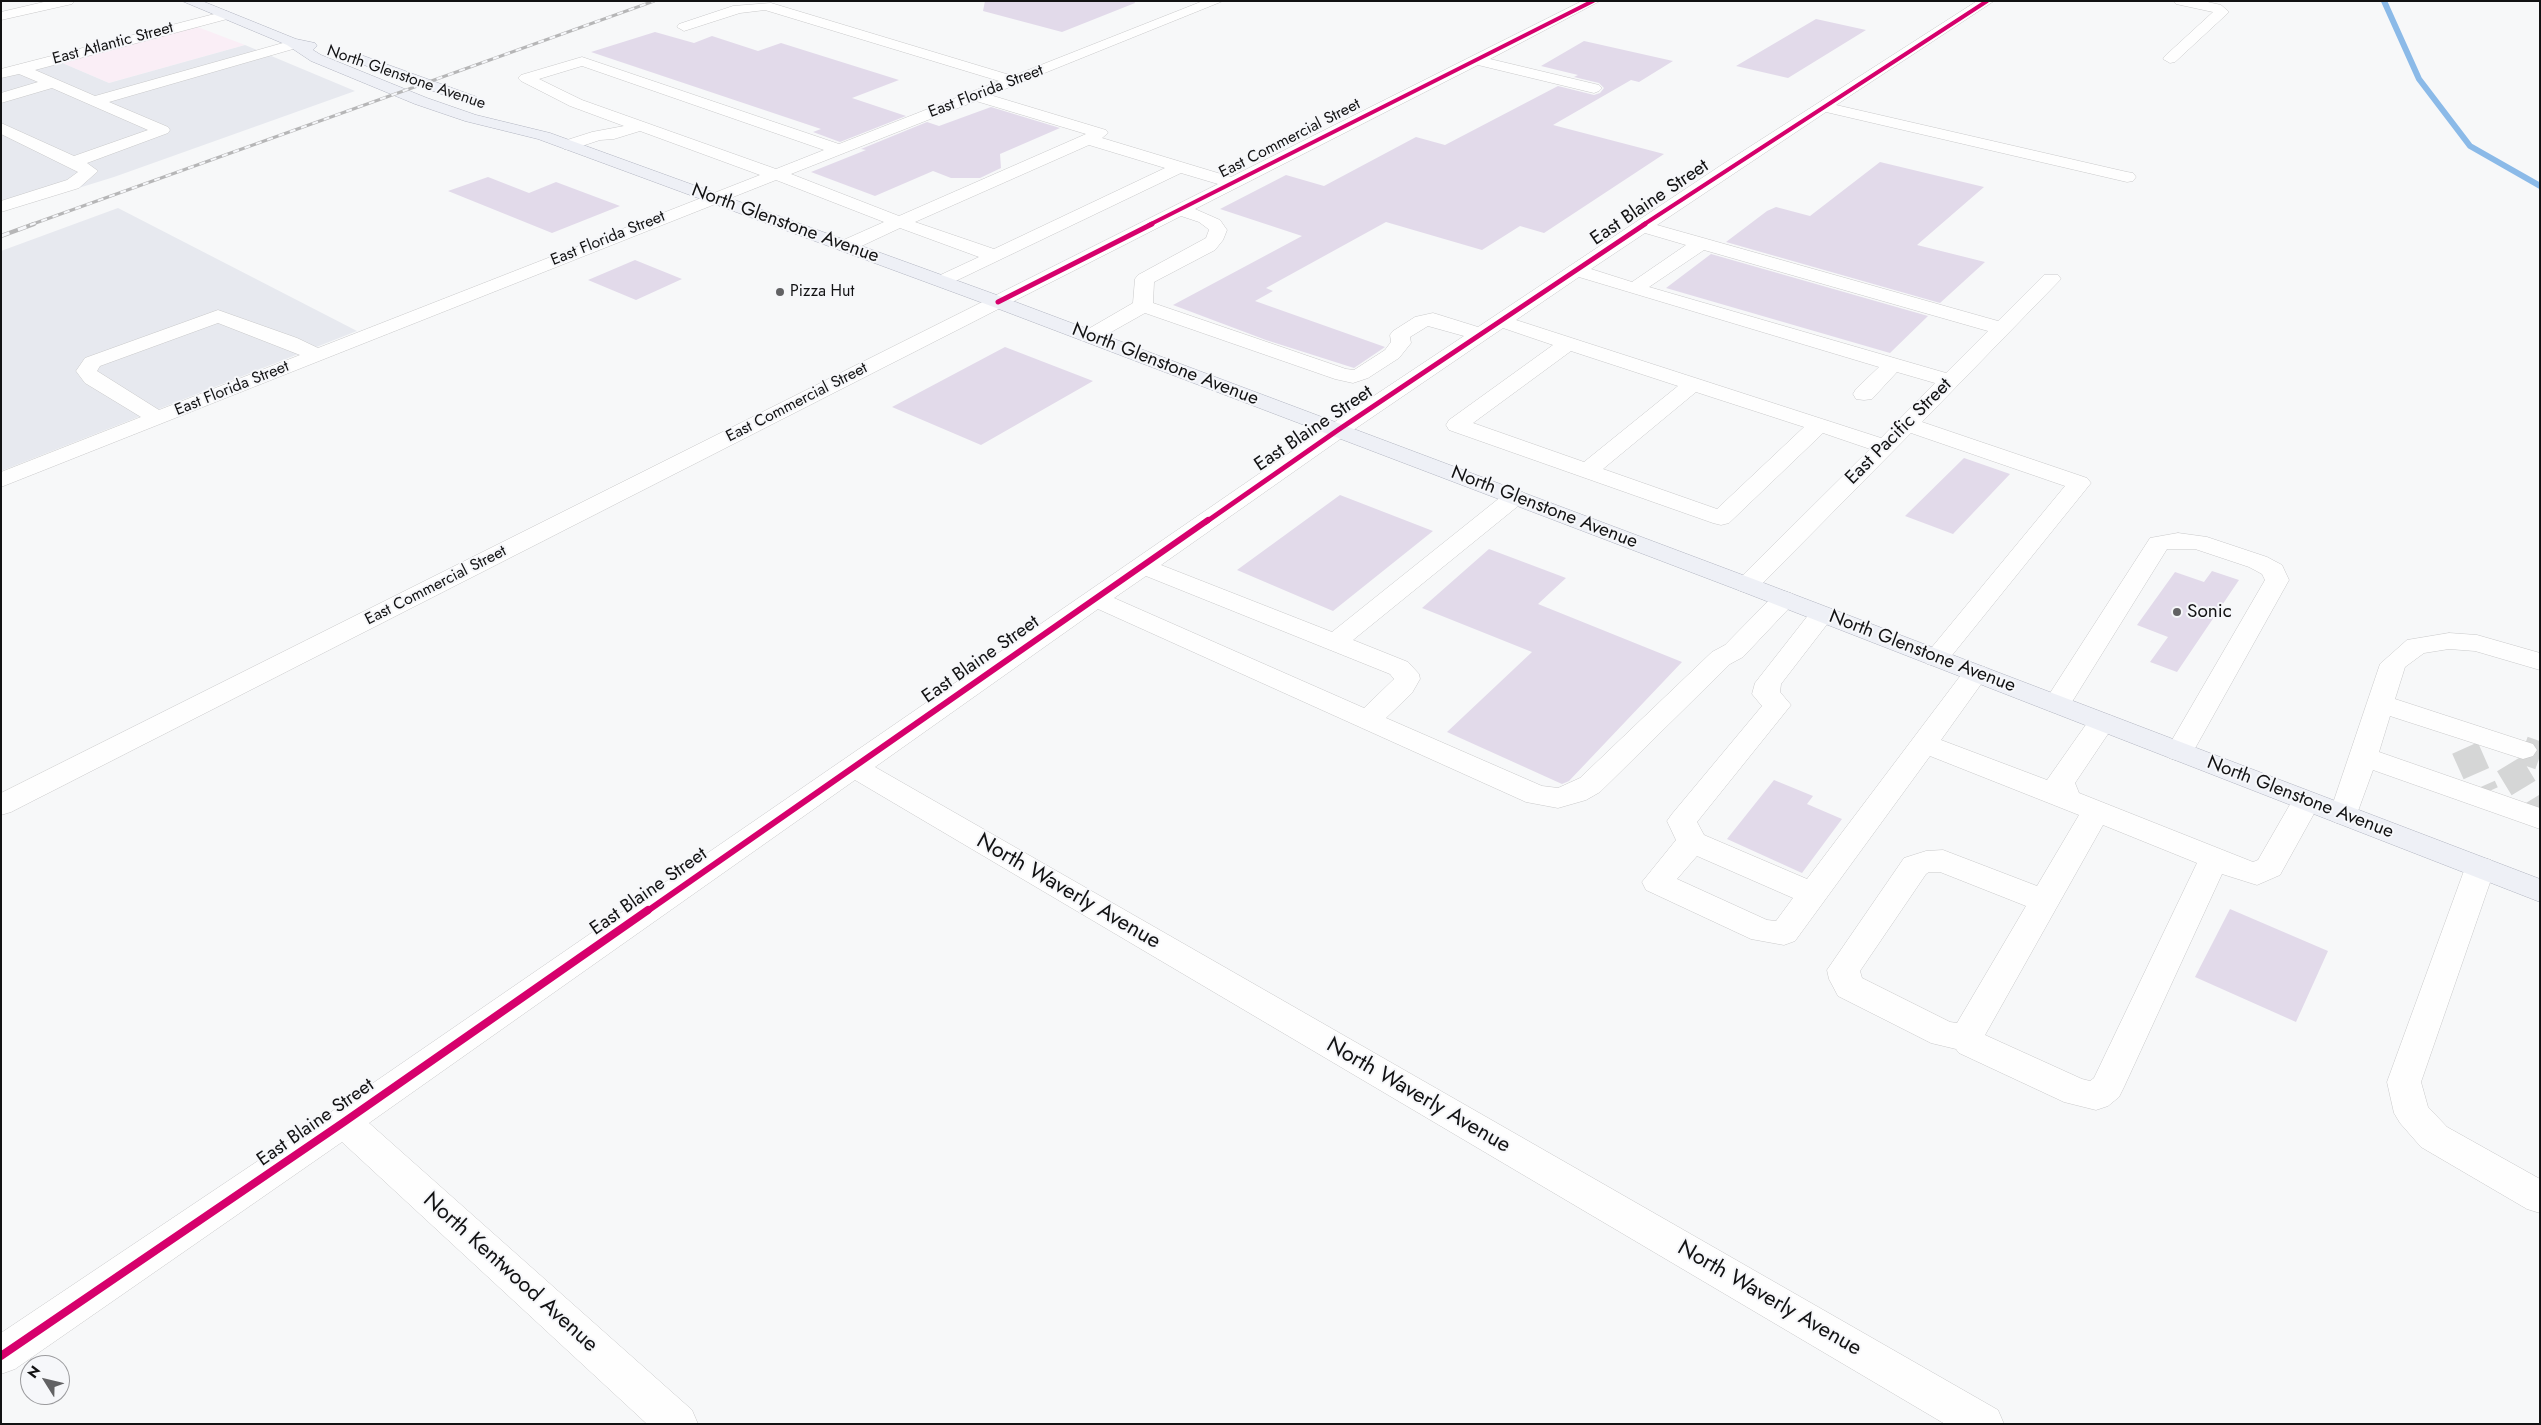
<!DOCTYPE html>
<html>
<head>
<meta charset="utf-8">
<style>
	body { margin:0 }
	#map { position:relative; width:2541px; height:1425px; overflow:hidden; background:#f7f8f9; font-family:Jost,sans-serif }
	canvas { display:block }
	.frame { position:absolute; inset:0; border:2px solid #121213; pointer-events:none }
	.north { position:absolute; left:20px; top:1355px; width:50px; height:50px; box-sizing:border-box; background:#f6f7fa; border:1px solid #9b9b9e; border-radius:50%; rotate:306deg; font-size:14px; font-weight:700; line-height:20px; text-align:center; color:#121213 }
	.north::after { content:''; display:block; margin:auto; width:18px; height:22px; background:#626264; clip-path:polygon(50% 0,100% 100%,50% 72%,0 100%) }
</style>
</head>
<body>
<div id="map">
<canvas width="2541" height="1425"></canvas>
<div class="frame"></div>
<div class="north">N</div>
</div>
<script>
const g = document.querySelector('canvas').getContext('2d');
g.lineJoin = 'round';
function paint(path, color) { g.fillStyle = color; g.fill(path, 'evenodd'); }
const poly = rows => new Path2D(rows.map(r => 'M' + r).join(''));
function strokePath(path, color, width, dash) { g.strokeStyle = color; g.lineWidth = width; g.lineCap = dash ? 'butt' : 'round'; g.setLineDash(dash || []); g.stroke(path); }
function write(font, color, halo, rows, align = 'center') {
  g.font = font + ' Jost,sans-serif'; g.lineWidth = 4; g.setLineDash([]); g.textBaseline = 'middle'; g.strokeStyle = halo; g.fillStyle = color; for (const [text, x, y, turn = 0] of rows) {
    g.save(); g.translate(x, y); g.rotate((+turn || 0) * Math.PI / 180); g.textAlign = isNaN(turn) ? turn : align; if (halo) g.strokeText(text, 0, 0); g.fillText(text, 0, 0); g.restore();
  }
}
paint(poly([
	[195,26,245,45,109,83,60,62]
]), '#faeef6');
paint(poly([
	[245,45,355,91,114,177,1,212,1,77,60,62,109,83],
	[118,208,357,331,1,471,1,251]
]), '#e7e9ef');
strokePath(poly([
	[2384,1,2419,79,2470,146,2540,186]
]), '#8bbae8', 6);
paint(poly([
	[985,1,1134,1,1135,3,1062,32,983,11],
	[1816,19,1866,30,1788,78,1736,66],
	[655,32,694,43,712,36,758,51,781,43,899,80,852,98,906,116,840,142,813,132,821,129,591,52],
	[1584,41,1673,61,1639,82,1631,80,1553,125,1664,154,1544,233,1520,226,1482,250,1386,222,1266,288,1273,291,1255,301,1385,347,1354,368,1266,340,1173,305,1302,236,1220,209,1286,175,1324,186,1416,137,1445,145,1558,86,1594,95,1600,93,1604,88,1599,83,1574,77,1578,75,1541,66],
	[991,107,1060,128,1000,154,1001,168,980,178,951,178,933,171,875,196,811,172,866,150,861,149,927,122,939,126],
	[1880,162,1984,187,1917,245,1985,262,1940,303,1726,242,1767,211,1776,207,1810,216],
	[488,177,529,193,556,182,620,206,552,233,448,191],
	[1711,254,1928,316,1890,353,1666,288],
	[635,260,682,279,636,300,588,280],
	[1005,347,1093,381,981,445,892,407],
	[1964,458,2010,474,1953,534,1905,516],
	[1340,495,1433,531,1333,611,1237,570],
	[1489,549,1566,578,1538,604,1682,662,1569,781,1562,784,1447,732,1532,652,1422,608],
	[2212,571,2239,580,2177,672,2150,662,2168,637,2137,625,2175,572,2204,582],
	[1774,780,1813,796,1807,804,1842,819,1802,873,1727,839],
	[2230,909,2328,951,2296,1022,2195,977]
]), '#e2daea');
strokePath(poly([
	[2465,748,2485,793],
	[2523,750,2540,756],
	[2509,764,2537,810]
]), '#d5d6d6', 28, [28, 14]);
const minor = poly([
	[48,1,74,1,72,4,1,20,1,12,48,1],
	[1203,1,1223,1,990,95,1106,130,1108,133,1102,138,1231,177,1582,1,1600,1,1490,59,1599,85,1602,88,1599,91,1594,93,1478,65,1195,209,1220,220,1227,230,1223,240,1215,250,1154,282,1153,303,1346,369,1354,370,1385,350,1391,342,1390,335,1393,331,1415,317,1433,313,1478,327,1723,164,1977,1,1994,1,1836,105,2127,172,2133,173,2136,177,2133,181,2127,182,1826,112,1657,225,1998,321,2044,275,2058,275,2061,279,1922,422,2087,478,2091,483,1945,664,1936,666,1927,664,1923,658,2065,486,1911,433,1756,590,1747,593,1738,590,1734,585,1738,580,1870,449,1823,433,1729,523,1721,525,1713,523,1449,430,1446,425,1449,420,1553,345,1503,328,1346,435,1161,565,1332,632,1507,492,1515,490,1523,492,1527,497,1523,502,1353,640,1408,662,1419,674,1420,679,1412,693,1386,718,1542,786,1558,788,1580,778,1712,652,1725,645,1775,594,1784,591,1793,594,1797,599,1793,604,1743,657,1730,664,1600,792,1586,800,1558,808,1526,802,1098,609,875,767,1998,1410,2004,1424,1945,1424,855,780,369,1123,692,1410,698,1424,647,1424,342,1142,15,1369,1,1374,1,1333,331,1112,1330,425,1464,336,1428,326,1410,337,1411,343,1399,358,1368,378,1353,383,1335,379,1145,313,1097,340,1083,340,1080,336,1083,332,1133,303,1135,279,1138,275,1206,238,1209,230,1207,228,1199,222,1181,216,11,812,1,815,1,793,1218,184,1181,173,943,287,936,285,933,281,936,277,979,257,900,228,853,250,839,250,837,246,839,242,884,222,776,180,1,487,1,472,141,417,85,383,76,371,85,358,218,310,297,338,318,348,760,175,640,131,614,139,600,140,570,150,564,149,562,145,564,141,592,132,624,126,570,106,521,81,518,78,521,75,582,57,839,144,999,81,765,10,740,13,684,31,677,27,679,24,733,6,771,3,1013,76,1203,1],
	[582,66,824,150,776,169,582,100,539,79,582,66],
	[976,101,1086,134,899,216,791,174,976,101],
	[1089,145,1165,168,994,249,915,222,1089,145],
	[1645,233,1686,245,1632,282,1591,269,1645,233],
	[1704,250,1988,331,1946,373,1649,287,1704,250],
	[1579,277,1879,367,1856,389,1853,394,1856,399,1864,400,1872,399,1897,372,1935,383,1881,438,1516,320,1579,277],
	[218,323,300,355,159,410,97,371,100,366,218,323],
	[1571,351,1678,386,1584,462,1473,423,1571,351],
	[1696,392,1804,427,1717,509,1603,469,1696,392],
	[1146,576,1390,674,1394,679,1364,708,1114,598,1146,576],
	[2174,1,2203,1,2221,5,2229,12,2175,62,2170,63,2163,59,2165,56,2213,12,2176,4,2174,1],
	[226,11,233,15,231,18,35,70,95,96,290,41,295,40,302,44,300,47,109,102,168,127,170,130,168,133,87,163,98,171,79,188,1,212,1,201,67,180,78,172,1,134,1,123,74,156,148,130,52,88,1,103,1,93,38,82,19,74,1,78,1,69,226,11],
	[2178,533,2207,537,2267,557,2282,565,2289,580,2193,752,2189,758,2179,761,2169,758,2165,752,2265,580,2262,574,2249,567,2195,549,2167,549,2067,710,2057,713,2047,710,2043,704,2150,538,2178,533],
	[1822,606,1831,609,1835,614,1781,684,1780,692,1791,705,1697,822,1704,835,1807,879,1967,667,1976,665,1985,667,1989,673,1941,740,2047,780,2092,716,2102,713,2112,716,2116,722,2075,783,2079,793,2253,862,2258,860,2296,794,2306,791,2316,794,2321,801,2280,875,2257,885,2222,874,2124,1087,2119,1097,2108,1106,2096,1110,2064,1102,1959,1053,1956,1049,1931,1043,1838,996,1829,979,1827,970,1904,858,1926,851,1943,850,2037,886,2079,815,1930,756,1795,941,1784,945,1751,939,1646,890,1642,882,1676,840,1667,821,1672,814,1762,706,1752,694,1755,683,1813,609,1822,606],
	[2103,825,2197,863,2094,1078,2090,1081,2082,1079,1985,1035,2103,825],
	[1697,856,1793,898,1776,921,1767,920,1677,879,1697,856],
	[1929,872,1940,872,2026,906,1957,1023,1950,1022,1862,978,1860,971,1926,874,1929,872],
	[2449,633,2477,635,2540,653,2540,670,2475,651,2449,649,2424,653,2405,667,2395,699,2533,744,2537,750,2533,756,2523,759,2390,716,2379,752,2540,808,2540,829,2373,770,2354,822,2344,825,2334,822,2329,815,2380,664,2407,640,2449,633],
	[2480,857,2491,860,2495,868,2421,1082,2428,1107,2447,1127,2540,1179,2540,1213,2527,1209,2421,1147,2400,1123,2394,1113,2387,1082,2465,868,2469,860,2480,857]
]);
const major = poly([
	[182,1,202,1,296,39,315,43,317,46,313,50,321,55,427,98,476,115,550,133,1005,298,1756,580,2540,879,2540,902,1738,590,991,306,538,139,465,121,415,104,311,61,287,45,182,1],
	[361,55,477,97,479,100,471,105,465,103,356,62,354,59,361,55]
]);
strokePath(minor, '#c9c9ca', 1);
strokePath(major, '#b1b4c0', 1);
paint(minor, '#fefefe');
paint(major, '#eef0f6');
const railFar1 = poly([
	[30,225,654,1]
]);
const rail = poly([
	[1,236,34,224]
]);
strokePath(railFar1, '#b6b6b7', 3);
strokePath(rail, '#b6b6b7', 4.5);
strokePath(railFar1, '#f6f7fa', 2, [6]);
strokePath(rail, '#f6f7fa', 3, [9]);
strokePath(poly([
	[1149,225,1593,1],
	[1643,225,1987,1]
]), '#d6006c', 4);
strokePath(poly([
	[998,302,1152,224],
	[1206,522,1338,430,1645,224]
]), '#d6006c', 5);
strokePath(poly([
	[646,912,1208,520]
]), '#d6006c', 6);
strokePath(poly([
	[1,1356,344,1122,648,910]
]), '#d6006c', 8);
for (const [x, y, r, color] of [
	[780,292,5,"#626264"],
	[2177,612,5,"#626264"]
]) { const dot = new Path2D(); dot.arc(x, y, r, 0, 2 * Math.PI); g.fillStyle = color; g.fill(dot); strokePath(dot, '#f6f7fa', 2); }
write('16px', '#121213', '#f6f7fa', [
	["East Atlantic Street",113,44,-15],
	["North Glenstone Avenue",406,78,19],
	["East Florida Street",986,92,-21],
	["East Commercial Street",1290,139,-27],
	["East Florida Street",608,239,-22],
	["East Florida Street",232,389,-22],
	["East Commercial Street",797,403,-27],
	["East Commercial Street",436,586,-27]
]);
write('16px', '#121213', '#f6f7fa', [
	["Pizza Hut",790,292]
], 'left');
write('19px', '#121213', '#f6f7fa', [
	["East Blaine Street",1650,203,-34],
	["North Glenstone Avenue",785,224,20],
	["North Glenstone Avenue",1165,365,21],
	["East Blaine Street",1314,429,-34],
	["East Pacific Street",1899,432,-45],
	["North Glenstone Avenue",1544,508,21],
	["North Glenstone Avenue",1922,652,21],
	["East Blaine Street",981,660,-35],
	["North Glenstone Avenue",2300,798,21],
	["East Blaine Street",649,892,-35],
	["East Blaine Street",316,1123,-35]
]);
write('19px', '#121213', '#f6f7fa', [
	["Sonic",2187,612]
], 'left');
write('22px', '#121213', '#f6f7fa', [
	["North Waverly Avenue",1068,892,30],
	["North Waverly Avenue",1418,1096,30],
	["North Kentwood Avenue",510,1273,42],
	["North Waverly Avenue",1769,1299,30]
]);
</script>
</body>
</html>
